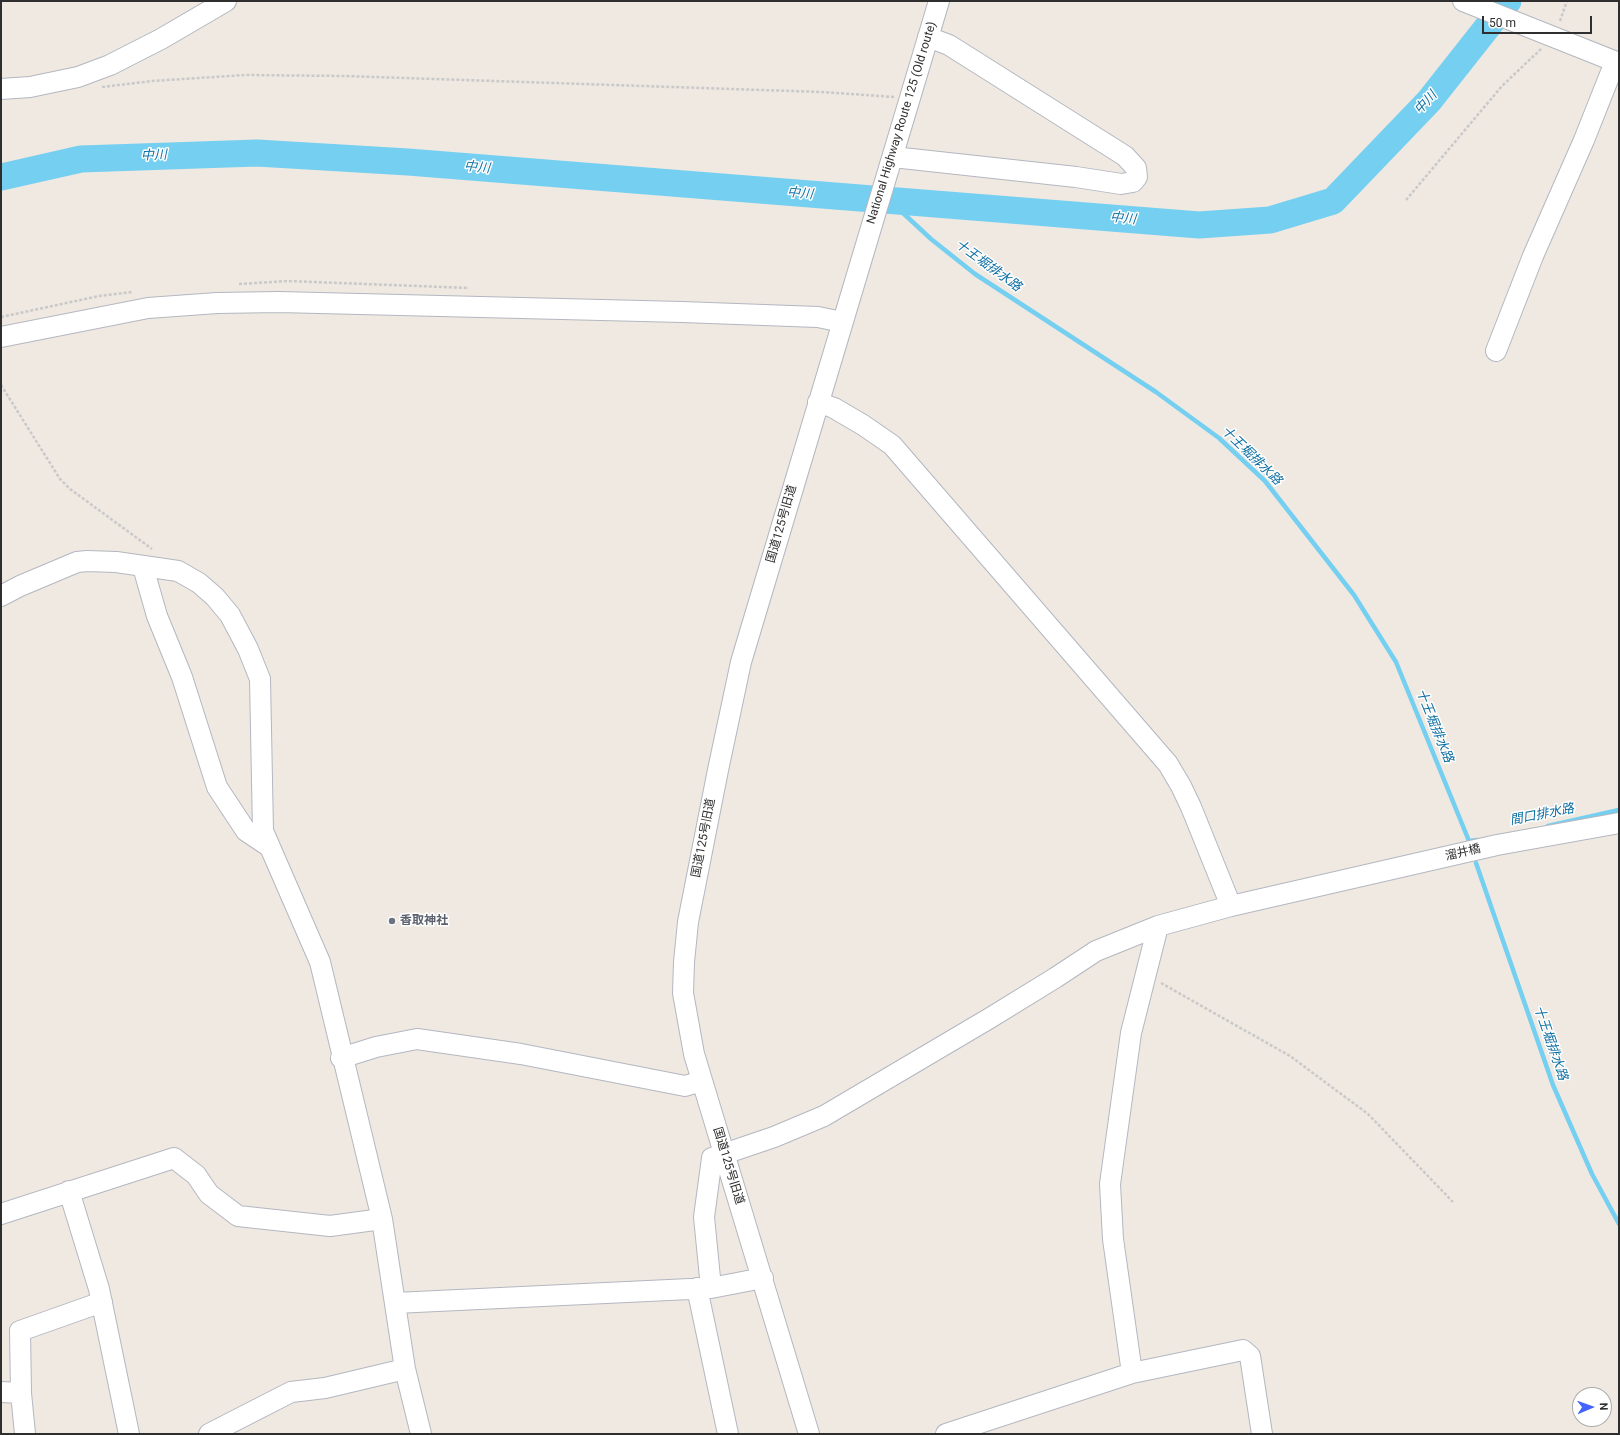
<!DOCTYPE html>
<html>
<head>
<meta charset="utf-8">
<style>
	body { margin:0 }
	#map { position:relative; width:1620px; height:1435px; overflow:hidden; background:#efe9e1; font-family:Roboto,sans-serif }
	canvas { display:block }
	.frame { position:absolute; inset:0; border:2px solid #2e2e2e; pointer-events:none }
	.north { position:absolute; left:1572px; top:1387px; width:40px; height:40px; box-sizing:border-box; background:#fff; border:1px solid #ababab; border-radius:50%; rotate:88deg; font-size:11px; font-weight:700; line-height:16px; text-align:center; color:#2e2e2e }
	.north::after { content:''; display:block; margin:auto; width:14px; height:18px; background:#4264fb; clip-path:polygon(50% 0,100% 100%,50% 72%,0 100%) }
	.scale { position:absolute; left:1482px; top:16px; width:110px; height:18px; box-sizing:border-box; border:2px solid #2e2e2e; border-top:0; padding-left:5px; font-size:12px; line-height:14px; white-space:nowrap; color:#2e2e2e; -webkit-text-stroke:3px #fff; paint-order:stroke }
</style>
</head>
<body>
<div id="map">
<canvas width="1620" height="1435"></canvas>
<div class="frame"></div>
<div class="north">N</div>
<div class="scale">50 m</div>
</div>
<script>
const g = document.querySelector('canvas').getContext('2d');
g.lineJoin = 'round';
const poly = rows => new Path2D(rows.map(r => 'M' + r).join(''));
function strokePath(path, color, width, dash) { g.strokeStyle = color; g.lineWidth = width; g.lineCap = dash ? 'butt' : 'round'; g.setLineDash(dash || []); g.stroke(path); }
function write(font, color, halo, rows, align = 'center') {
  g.font = font + ' Roboto,"Noto Sans JP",sans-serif'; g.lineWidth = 3; g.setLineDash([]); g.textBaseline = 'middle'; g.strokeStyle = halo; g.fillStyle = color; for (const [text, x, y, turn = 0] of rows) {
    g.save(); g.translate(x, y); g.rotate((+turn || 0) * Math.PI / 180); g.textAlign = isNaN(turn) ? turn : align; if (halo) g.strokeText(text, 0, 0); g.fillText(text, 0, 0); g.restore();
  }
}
strokePath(poly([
	[889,200,931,239,975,274,1156,392,1219,438,1265,481,1354,595,1396,662,1469,841,1478,840],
	[1548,826,1619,810],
	[1476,863,1553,1085,1592,1174,1619,1224]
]), '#75cff0', 4.5);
strokePath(poly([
	[1,177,81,159,257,153,408,162,1199,225,1270,220,1333,201,1429,101,1508,1]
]), '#75cff0', 27);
const minor = poly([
	[1463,1,1619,63],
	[1,89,30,87,78,77,110,65,161,39,226,1],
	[893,157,1076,177,1121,184,1133,182,1137,177,1136,168,1125,156,949,45,928,37],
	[1,337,148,308,217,303,279,302,682,312,818,317,842,322],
	[1496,351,1533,256,1584,140,1615,62],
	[818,402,834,408,863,425,892,445,1168,764,1181,786,1191,807,1231,906],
	[145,566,145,574,157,616,182,677,217,787,246,831,270,847],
	[1,596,20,586,77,562,87,561,116,562,178,571,199,583,215,597,230,615,248,649,260,679,263,831,320,962,382,1219,405,1369,421,1434],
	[341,1058,376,1047,417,1039,521,1054,685,1086,702,1081],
	[69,1191,99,1289,129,1434],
	[1,1214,174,1158,196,1175,209,1194,238,1216,330,1226,382,1219],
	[697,1288,728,1434],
	[711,1288,704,1217,712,1158,774,1137,824,1116,990,1018,1055,978,1096,951,1158,926,1231,906,1497,845,1619,823],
	[395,1303,711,1288,763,1278],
	[1132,1373,1113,1239,1110,1184,1131,1033,1158,926],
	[1,1392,21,1393,25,1434],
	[21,1393,20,1331,102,1302],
	[209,1434,291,1392,325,1388,405,1369],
	[809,1434,694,1054,683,993,684,962,688,922,718,770,741,662,939,1],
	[946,1434,1132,1373,1243,1350,1250,1356,1262,1434]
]);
strokePath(minor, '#b4b7c1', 22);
strokePath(poly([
	[1560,21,1567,1],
	[102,87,152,81,245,75,344,76,822,92,894,97],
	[1406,200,1502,86,1541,49],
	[239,284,288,281,469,288],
	[1,317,99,296,132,292],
	[1,385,60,479,70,489,152,549],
	[1161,983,1290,1056,1368,1114,1453,1202]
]), '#c9c9c9', 2.5, [3, 2]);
strokePath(minor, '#fff', 20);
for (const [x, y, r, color] of [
	[392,921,4,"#6b7280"]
]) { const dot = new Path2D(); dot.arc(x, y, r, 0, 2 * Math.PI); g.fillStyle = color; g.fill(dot); strokePath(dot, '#fff', 1.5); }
write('12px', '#2e2e2e', '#fff', [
	["National Highway Route 125 (Old route)",902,123,-73],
	["国道125号旧道",782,524,-74],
	["国道125号旧道",704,838,-79],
	["溜井橋",1463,853,-13],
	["国道125号旧道",728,1166,73]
]);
write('bold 12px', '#5b616d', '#fff', [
	["香取神社",400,921]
], 'left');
write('italic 13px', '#0d6fa3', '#fff', [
	["中川",1426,103,-48],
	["中川",154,156,-2],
	["中川",477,168,5],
	["中川",800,194,5],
	["中川",1123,219,5],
	["十王堀排水路",988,266,36],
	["十王堀排水路",1251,456,44],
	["十王堀排水路",1434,726,68],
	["間口排水路",1542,815,-11],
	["十王堀排水路",1550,1043,71]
]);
</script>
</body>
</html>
